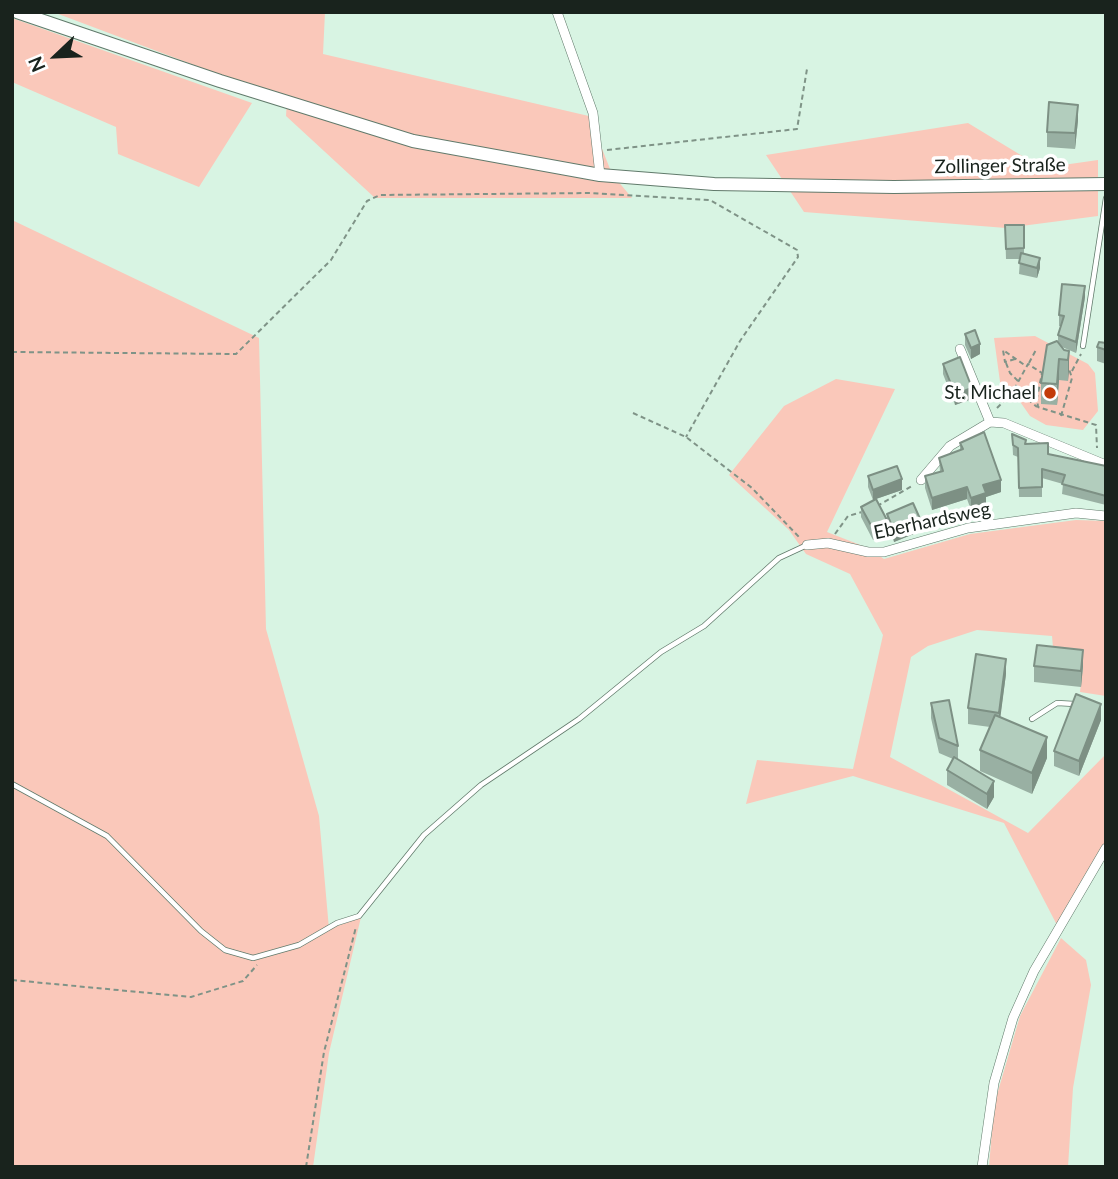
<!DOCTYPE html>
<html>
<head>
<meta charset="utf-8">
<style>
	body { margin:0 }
	#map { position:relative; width:1118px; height:1179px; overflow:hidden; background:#d8f4e3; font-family:Lato,sans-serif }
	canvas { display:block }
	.frame { position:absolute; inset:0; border:14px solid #19231d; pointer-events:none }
	.north { position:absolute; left:21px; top:21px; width:70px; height:70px; -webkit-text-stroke:5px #fff; paint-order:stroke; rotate:247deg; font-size:19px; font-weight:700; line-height:28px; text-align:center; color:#19231d }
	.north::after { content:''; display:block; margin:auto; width:24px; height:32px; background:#19231d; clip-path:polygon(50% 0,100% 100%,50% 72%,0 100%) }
</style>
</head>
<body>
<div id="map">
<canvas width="1118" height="1179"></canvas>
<div class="frame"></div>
<div class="north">N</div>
</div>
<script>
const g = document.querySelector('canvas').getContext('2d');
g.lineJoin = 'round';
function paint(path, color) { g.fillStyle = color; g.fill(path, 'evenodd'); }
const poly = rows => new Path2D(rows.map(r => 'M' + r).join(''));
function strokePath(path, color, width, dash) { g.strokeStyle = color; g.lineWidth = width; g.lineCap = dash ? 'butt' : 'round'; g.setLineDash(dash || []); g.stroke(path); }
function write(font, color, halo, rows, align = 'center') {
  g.font = font + ' Lato,sans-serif'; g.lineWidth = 7; g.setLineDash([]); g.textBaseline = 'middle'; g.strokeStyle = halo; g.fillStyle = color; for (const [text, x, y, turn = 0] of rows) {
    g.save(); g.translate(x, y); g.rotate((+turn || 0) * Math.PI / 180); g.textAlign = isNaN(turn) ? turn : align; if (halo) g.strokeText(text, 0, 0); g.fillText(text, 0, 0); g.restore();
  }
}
paint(poly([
	[53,12,325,12,323,54,593,117,597,136,612,174,632,198,375,198,286,116,287,100],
	[12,18,252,103,199,187,118,154,116,127,12,82],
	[968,123,1042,168,1098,160,1098,216,1006,228,804,212,766,155],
	[12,220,259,338,266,629,319,816,329,929,361,917,329,1053,313,1167,12,1167],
	[1035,336,1088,364,1095,373,1098,411,1083,430,1046,425,1030,416,1014,393,1001,389,994,338],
	[836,379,895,389,827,532,868,548,884,559,970,534,1076,520,1106,521,1106,696,1080,692,1083,666,1054,659,1052,636,977,630,928,646,911,657,890,757,1028,833,1106,754,1106,852,1058,927,1004,823,853,776,746,804,757,760,853,769,883,635,850,574,806,554,789,530,729,475,784,406],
	[1061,938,1086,960,1091,985,1073,1088,1068,1167,989,1167,994,1105,1020,1016]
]), '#fac8ba');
const service = poly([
	[1083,346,1106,198],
	[1032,719,1057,703,1075,704],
	[12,784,107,836,201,931,225,950,253,958,299,945,337,923,359,916,424,835,481,785,579,719,661,652,704,626,779,558,807,545]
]);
const minor = poly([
	[557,12,593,113,600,175],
	[960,349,990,422],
	[921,480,950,446,990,422,1004,423,1106,465],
	[807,545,828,543,868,552,884,552,968,528,1076,513,1106,516],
	[982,1167,994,1083,1013,1018,1034,971,1106,848]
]);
const secondary = poly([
	[17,12,220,81,413,141,600,175,714,184,894,187,1106,184]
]);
strokePath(service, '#617a6b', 6);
strokePath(minor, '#617a6b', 10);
strokePath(secondary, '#617a6b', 14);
strokePath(poly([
	[607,150,797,129,807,69],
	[12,352,236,354,331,260,367,201,380,195,591,193,710,200,797,250,798,257,740,341,686,437],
	[1015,359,1005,362,1003,350,1026,366],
	[1006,363,1010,373,1018,381],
	[1029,363,1037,348],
	[1072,371,1081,354],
	[1015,388,1037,407],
	[997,408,1012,393,1028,364,1042,373,1037,398,1038,407,1096,425,1097,448],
	[633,413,686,437,752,488,799,537],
	[1061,416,1072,378,1069,369],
	[877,506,912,486],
	[835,534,848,516,862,512],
	[12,980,191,997,243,981,257,965],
	[306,1167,324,1052,356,927]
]), '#7f9387', 2, [5, 3.5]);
strokePath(service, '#fff', 4.5);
strokePath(minor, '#fff', 9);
strokePath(secondary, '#fff', 12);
paint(poly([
	[1078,120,1075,149,1047,147,1047,132],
	[1005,225,1024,225,1024,254,1040,268,1037,278,1019,274,1020,259,1006,259],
	[1085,297,1076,353,1062,347,1064,350,1069,351,1068,381,1059,380,1057,405,1041,404,1041,383,1058,343,1058,335,1061,326,1059,326,1059,315],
	[965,334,980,354,971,359,965,345],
	[1106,343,1106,364,1097,361,1097,347],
	[943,364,972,399,955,405,943,374],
	[1012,434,1026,444,1048,454,1106,466,1106,505,1062,494,1063,484,1042,478,1042,497,1019,497,1018,457,1013,455],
	[960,443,1001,492,986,497,986,505,971,510,967,499,932,510,925,488,925,476,940,472,939,458,960,450],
	[868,476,902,490,873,500,868,487],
	[861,507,887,520,887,514,921,531,894,542,888,527,888,532,873,540,861,517],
	[1034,666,1083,666,1081,687,1034,682],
	[1006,674,1000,717,1047,758,1032,794,980,771,980,750,990,727,968,724,968,708],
	[931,703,958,746,958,760,994,797,987,809,947,785,947,770,953,759,939,753,931,718],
	[1101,720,1079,776,1054,766,1054,751]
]), '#99b0a3');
paint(poly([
	[1078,105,1078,120,1075,149,1075,133],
	[1040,258,1040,268,1037,278,1037,268],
	[1085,286,1085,297,1076,353,1076,342],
	[980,344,980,354,971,359,971,348],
	[1069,351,1069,371,1068,381,1068,360],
	[1059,359,1059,380,1057,405,1057,384],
	[972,388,972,399,955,405,955,394],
	[902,479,902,490,873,500,873,490],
	[1001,480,1001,492,986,497,986,505,971,510,971,498,983,485],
	[967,487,967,499,932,510,932,498],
	[921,521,921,531,894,542,894,531],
	[888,522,888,532,873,540,873,529],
	[1083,650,1083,666,1081,687,1081,671],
	[1006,659,1006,674,999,728,999,713],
	[1101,704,1101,720,1079,776,1079,761],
	[1047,737,1047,758,1032,794,1032,773],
	[994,781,994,797,987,809,987,794]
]), '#7d9084');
const building = poly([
	[1049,102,1078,105,1075,133,1047,132,1049,102],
	[1005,225,1024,225,1024,248,1006,249,1005,225],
	[1021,253,1040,258,1037,268,1019,263,1021,253],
	[1062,284,1085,286,1076,342,1058,335,1064,316,1059,315,1062,284],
	[975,330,980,344,971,348,965,334,975,330],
	[1057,341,1064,350,1069,351,1068,360,1059,359,1057,384,1041,383,1047,345,1057,341],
	[1099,342,1106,343,1106,350,1097,347,1099,342],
	[960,357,972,388,955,394,943,364,960,357],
	[984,432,1001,480,983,485,986,493,971,498,967,487,932,498,925,476,943,471,939,458,963,449,960,443,984,432],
	[1012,434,1026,440,1025,444,1048,443,1048,454,1106,466,1106,496,1062,484,1065,475,1042,469,1042,487,1019,488,1018,448,1013,445,1012,434],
	[897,466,902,479,873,490,868,476,897,466],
	[876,499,888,522,873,529,861,507,876,499],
	[913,503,921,521,894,531,887,514,913,503],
	[1037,645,1083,650,1081,671,1034,666,1037,645],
	[976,654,1006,659,999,713,968,708,976,654],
	[1076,694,1101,704,1079,761,1054,751,1076,694],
	[949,700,958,746,939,738,931,703,949,700],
	[995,715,1047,737,1032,773,980,750,995,715],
	[954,757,994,781,987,794,947,770,954,757]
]);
paint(building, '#b2cdbd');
strokePath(building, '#7d9084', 2);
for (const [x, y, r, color] of [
	[1050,393,7,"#c33b09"]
]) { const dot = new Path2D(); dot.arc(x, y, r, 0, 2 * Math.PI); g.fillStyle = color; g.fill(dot); strokePath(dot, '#fff', 2.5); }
write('19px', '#19231d', '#fff', [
	["Zollinger Straße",1000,166,-1],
	["Eberhardsweg",932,521,-12]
]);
write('19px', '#19231d', '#fff', [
	["St. Michael",1036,393]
], 'right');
</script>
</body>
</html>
